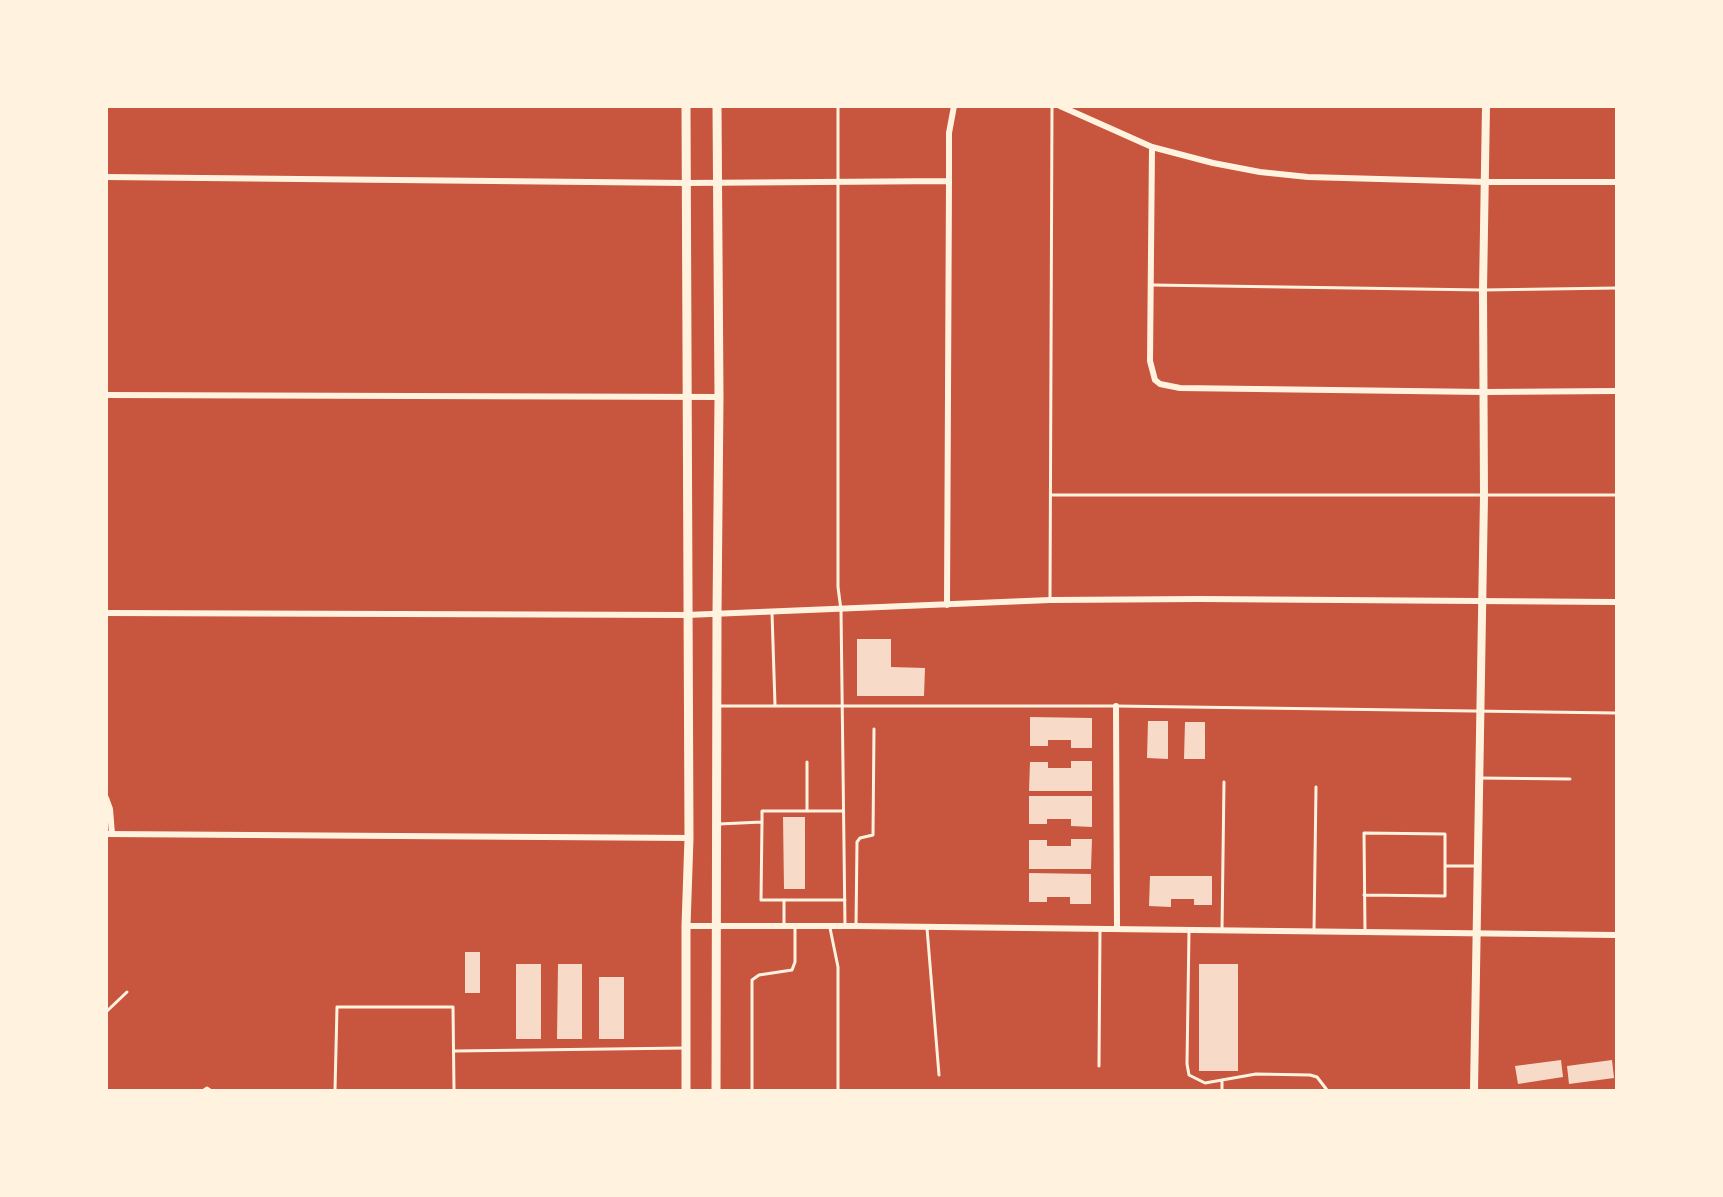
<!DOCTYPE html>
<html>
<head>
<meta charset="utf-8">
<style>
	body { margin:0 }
	#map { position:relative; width:1723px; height:1197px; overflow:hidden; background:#c8553d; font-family:"Source Serif 4",serif }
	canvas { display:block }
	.frame { position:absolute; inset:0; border:108px solid #fff3e0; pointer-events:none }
</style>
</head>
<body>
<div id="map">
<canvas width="1723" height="1197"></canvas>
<div class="frame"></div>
</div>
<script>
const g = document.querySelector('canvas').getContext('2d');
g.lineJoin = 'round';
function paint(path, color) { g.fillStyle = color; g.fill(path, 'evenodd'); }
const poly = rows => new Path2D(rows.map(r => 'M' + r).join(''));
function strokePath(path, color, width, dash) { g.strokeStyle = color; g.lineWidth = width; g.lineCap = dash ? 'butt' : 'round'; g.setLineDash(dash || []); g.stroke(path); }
paint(poly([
	[857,639,891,639,891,667,925,668,924,696,857,696],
	[1030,717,1092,718,1092,748,1071,748,1071,740,1048,740,1048,746,1030,746],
	[1148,721,1168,721,1168,759,1147,758],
	[1185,722,1205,722,1205,759,1184,759],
	[1071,761,1092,761,1092,791,1029,791,1030,762,1048,762,1048,768,1071,768],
	[1029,796,1092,796,1092,827,1071,826,1071,819,1047,819,1047,824,1029,824],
	[783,817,805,817,805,889,784,889],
	[1071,839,1092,839,1091,869,1029,869,1029,840,1047,840,1047,846,1071,846],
	[1029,873,1091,874,1091,904,1070,904,1070,897,1047,897,1047,902,1029,902],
	[1150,876,1212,876,1212,905,1194,905,1194,899,1171,899,1171,907,1149,906],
	[465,952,480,952,480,993,465,993],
	[516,964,541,964,541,1039,516,1039],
	[558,964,582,964,582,1039,557,1039],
	[1199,964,1238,964,1238,1071,1199,1071],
	[599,977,624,977,624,1039,599,1039],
	[1561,1060,1563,1077,1518,1084,1515,1066],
	[1612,1060,1614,1078,1569,1084,1567,1066]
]), '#f7dbc8');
strokePath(poly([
	[838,106,838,587,841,610,845,926],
	[1152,285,1483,290,1616,288],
	[1051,495,1616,495],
	[1050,600,1052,106],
	[772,613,775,705],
	[718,706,1116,706,1616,713],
	[1479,778,1570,779],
	[807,811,843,811],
	[762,822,762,811,807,811,807,762],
	[719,824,762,822,761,900,784,900,784,926],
	[1364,895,1445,896,1445,866],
	[784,900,845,900],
	[856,926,857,842,860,838,873,835,874,729],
	[830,928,838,967,838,1090],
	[927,928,939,1075],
	[1222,930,1224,782],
	[1189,931,1187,1064,1189,1075,1205,1083,1256,1074,1310,1075,1317,1077,1327,1090],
	[1314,931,1316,787],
	[1365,932,1364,833,1445,834,1445,866,1477,866],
	[106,1012,127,992],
	[455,1051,685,1048],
	[1099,1066,1100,930],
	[1222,1081,1222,1090],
	[204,1090,207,1088,210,1090],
	[335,1090,337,1007,453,1007,454,1090],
	[752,1090,752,980,759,975,792,970,795,962,795,927]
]), '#fff3e0', 3);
strokePath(poly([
	[1060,106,1152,147,1213,163,1260,172,1308,177,1486,182,1616,182],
	[1152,147,1150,361,1155,380,1160,384,1180,388,1484,392,1616,391],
	[106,177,686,183,949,181],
	[106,395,719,397],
	[947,605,949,181,949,133,954,106],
	[106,613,687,615,1050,600,1200,599,1616,602],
	[1116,706,1117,929],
	[106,798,110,809,112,834],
	[106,834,689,838],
	[686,926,856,926,1616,935]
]), '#fff3e0', 6);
strokePath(poly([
	[1474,1090,1484,496,1483,290,1486,106]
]), '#fff3e0', 8);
strokePath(poly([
	[686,106,689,838,686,926,686,1090],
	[716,1090,717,615,719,397,717,106]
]), '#fff3e0', 9);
</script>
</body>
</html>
